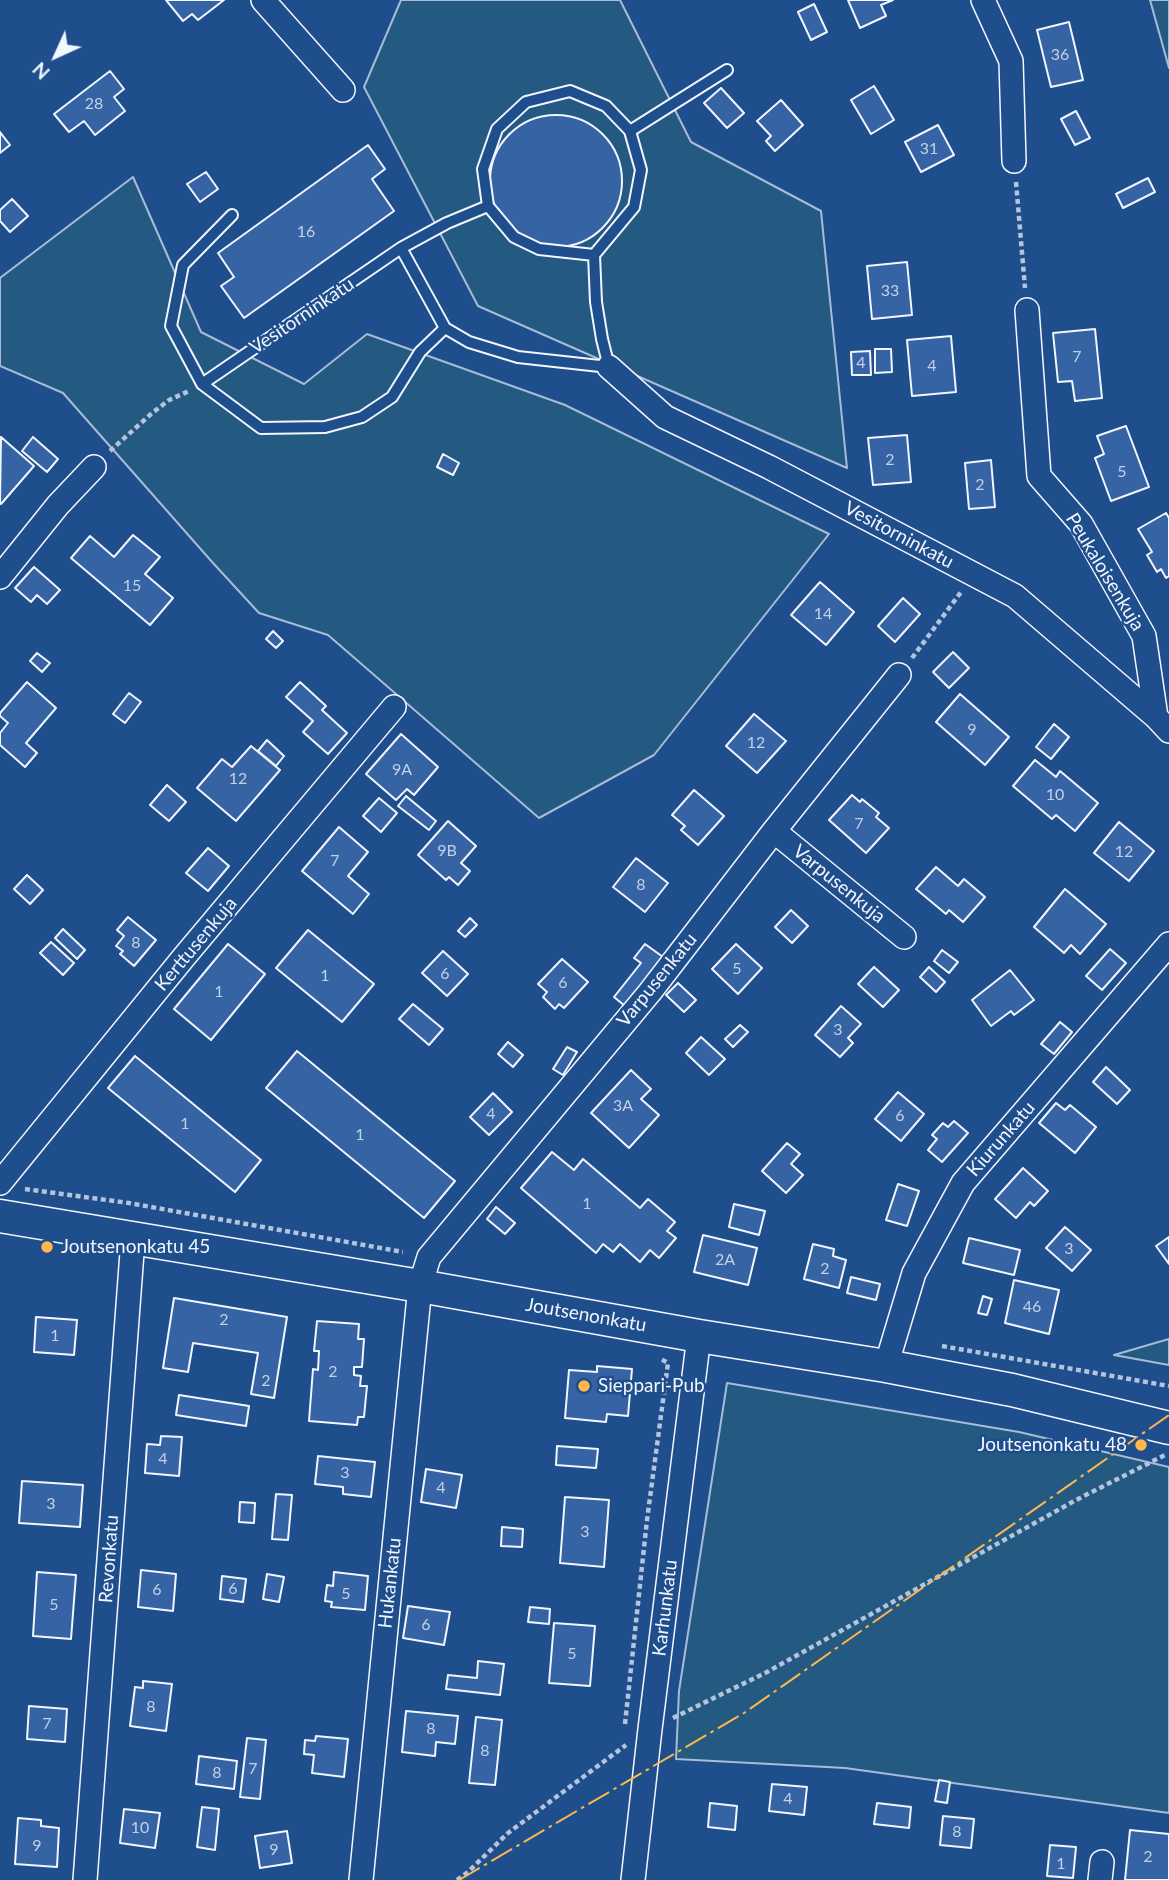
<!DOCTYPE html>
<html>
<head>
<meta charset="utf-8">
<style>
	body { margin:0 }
	#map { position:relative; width:1169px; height:1880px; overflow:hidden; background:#1f4e8c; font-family:Lato,sans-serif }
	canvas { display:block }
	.north { position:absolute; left:21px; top:21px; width:70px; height:70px; -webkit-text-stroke:5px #1f4e8c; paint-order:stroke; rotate:225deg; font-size:19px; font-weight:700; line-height:28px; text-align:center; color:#f2f6ff }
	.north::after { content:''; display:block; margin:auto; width:24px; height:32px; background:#f2f6ff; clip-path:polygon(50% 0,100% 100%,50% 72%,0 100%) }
</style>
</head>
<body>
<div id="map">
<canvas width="1169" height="1880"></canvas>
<div class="north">N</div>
</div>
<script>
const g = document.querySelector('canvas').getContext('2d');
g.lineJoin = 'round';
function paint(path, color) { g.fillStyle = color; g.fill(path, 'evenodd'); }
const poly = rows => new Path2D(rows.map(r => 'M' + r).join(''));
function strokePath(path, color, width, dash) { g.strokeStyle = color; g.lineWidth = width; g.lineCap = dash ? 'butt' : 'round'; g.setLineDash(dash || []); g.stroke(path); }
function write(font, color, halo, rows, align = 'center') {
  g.font = font + ' Lato,sans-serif'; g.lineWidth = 5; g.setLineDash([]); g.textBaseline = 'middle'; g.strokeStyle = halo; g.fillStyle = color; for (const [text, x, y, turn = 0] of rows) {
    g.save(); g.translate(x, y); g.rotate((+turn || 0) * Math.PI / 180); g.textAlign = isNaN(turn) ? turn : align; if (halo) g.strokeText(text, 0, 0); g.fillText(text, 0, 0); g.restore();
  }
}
const green = poly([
	[401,0,620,0,691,142,821,211,847,468,478,306,364,87,401,0],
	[1150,0,1169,0,1169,68,1150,0],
	[133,177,201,332,304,384,367,334,565,405,829,534,654,755,539,818,328,635,259,613,213,563,63,393,0,366,0,278,133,177],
	[1169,1339,1169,1365,1114,1355,1169,1339],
	[727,1383,1019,1432,1169,1467,1169,1813,845,1768,676,1759,679,1691,727,1383]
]);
paint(green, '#245a82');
strokePath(green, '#a8bbd7', 2);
const building = poly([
	[166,0,224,0,198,20,192,14,183,21,166,0],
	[848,0,893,0,881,5,886,16,860,28,848,0],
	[814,4,827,32,811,40,798,12,814,4],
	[1069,22,1083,80,1051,87,1037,30,1069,22],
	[110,71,124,89,114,97,125,111,95,135,84,121,69,132,54,114,110,71],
	[874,86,894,120,871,134,851,100,874,86],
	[721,88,744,113,727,128,704,103,721,88],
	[781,100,803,125,775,151,766,141,771,136,757,121,781,100],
	[1076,111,1090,138,1075,145,1061,119,1076,111],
	'490 181a66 66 0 1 1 132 0a66 66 0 1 1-132 0Z',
	[938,125,954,155,921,172,905,142,938,125],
	[0,132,10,145,0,153,0,132],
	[368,145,385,169,372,179,394,211,244,318,221,286,234,277,218,253,368,145],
	[206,172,218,189,200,202,187,184,206,172],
	[1148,178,1155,192,1123,208,1116,194,1148,178],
	[12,199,28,216,10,232,0,221,0,210,12,199],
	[907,262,912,315,872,319,867,266,907,262],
	[1095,329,1102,398,1075,401,1072,381,1058,382,1053,333,1095,329],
	[951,336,956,392,912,396,907,340,951,336],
	[875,349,891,349,892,372,875,373,875,349],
	[870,351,871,375,852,375,851,352,870,351],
	[1126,426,1149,487,1111,501,1095,458,1104,454,1097,436,1126,426],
	[907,435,911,482,873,485,868,438,907,435],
	[1,437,34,466,1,504,0,503,1,437],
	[33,437,58,459,47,472,22,451,33,437],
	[443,454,459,463,453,475,437,467,443,454],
	[991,460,995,507,969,509,965,463,991,460],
	[1166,513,1169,518,1169,576,1166,578,1161,569,1157,572,1147,555,1152,552,1138,529,1166,513],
	[133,535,160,557,145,574,173,598,150,625,71,558,90,536,114,557,133,535],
	[34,567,60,590,47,604,37,595,31,602,15,588,34,567],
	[820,582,854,612,826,645,791,615,820,582],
	[903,598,920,614,895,642,878,626,903,598],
	[273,631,283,641,276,648,266,639,273,631],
	[953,652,969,668,949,688,933,672,953,652],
	[37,653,50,663,42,672,30,661,37,653],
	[27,682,56,708,26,743,37,753,25,767,0,745,0,733,8,723,0,716,0,713,27,682],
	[300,682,326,706,322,710,347,733,328,754,303,732,313,721,286,697,300,682],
	[129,693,141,702,125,723,113,714,129,693],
	[960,694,1009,737,985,765,936,722,960,694],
	[754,714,786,741,757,773,726,746,754,714],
	[1054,724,1069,737,1051,759,1036,747,1054,724],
	[401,734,438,767,414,795,407,789,396,800,366,774,401,734],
	[267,740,284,756,276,766,258,751,267,740],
	[251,746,280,770,236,821,197,788,222,759,232,767,251,746],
	[1035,760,1056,777,1060,771,1098,803,1075,831,1056,815,1052,819,1013,786,1035,760],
	[167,785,186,802,169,821,150,805,167,785],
	[694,790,724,816,698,845,681,830,685,826,672,815,694,790],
	[852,795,860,802,862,799,879,813,876,817,889,828,866,853,829,820,852,795],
	[406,796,436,821,429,830,398,806,406,796],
	[379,798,397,813,381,832,363,816,379,798],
	[448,821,476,846,461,863,470,871,458,885,449,877,446,880,418,855,448,821],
	[1119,822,1154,851,1129,881,1094,853,1119,822],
	[339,827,368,852,348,876,369,894,353,914,302,871,339,827],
	[208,848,229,866,208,891,186,873,208,848],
	[636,858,668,883,645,912,613,887,636,858],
	[936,867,958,886,964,879,985,897,963,922,949,910,946,914,916,889,936,867],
	[27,875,43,890,30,904,14,889,27,875],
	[1065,889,1106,924,1080,954,1071,945,1064,953,1034,927,1065,889],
	[791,910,808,926,792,943,775,927,791,910],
	[128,917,156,940,134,966,120,954,123,951,116,946,124,936,117,930,128,917],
	[470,918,477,925,465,937,458,931,470,918],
	[63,929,85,950,77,959,55,938,63,929],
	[308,930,374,984,342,1022,276,968,308,930],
	[51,942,74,963,63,975,40,953,51,942],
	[228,944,265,974,211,1040,174,1009,228,944],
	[645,944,663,957,625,1006,614,997,641,963,634,958,645,944],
	[736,944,762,968,738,994,712,969,736,944],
	[1110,949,1126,963,1102,990,1086,976,1110,949],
	[942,950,958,962,949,973,934,961,942,950],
	[443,951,468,974,447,996,422,973,443,951],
	[562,959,588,982,564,1008,559,1004,555,1009,543,997,547,992,538,984,562,959],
	[874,967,899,990,883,1007,858,984,874,967],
	[929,967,945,982,936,992,920,977,929,967],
	[1010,970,1034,1000,1014,1015,1011,1011,991,1026,972,1000,1010,970],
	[678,983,696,1000,684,1012,666,995,678,983],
	[413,1004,443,1029,429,1045,399,1019,413,1004],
	[841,1006,861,1024,848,1038,853,1043,840,1057,815,1035,841,1006],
	[1060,1022,1072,1032,1054,1054,1041,1044,1060,1022],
	[740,1025,748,1032,733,1047,725,1039,740,1025],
	[701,1037,725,1059,709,1075,686,1053,701,1037],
	[508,1042,523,1055,513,1067,498,1054,508,1042],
	[567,1047,577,1052,563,1075,553,1069,567,1047],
	[297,1051,455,1181,424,1218,266,1088,297,1051],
	[135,1056,261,1160,235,1192,108,1088,135,1056],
	[1106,1067,1130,1090,1117,1104,1093,1082,1106,1067],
	[631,1070,651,1089,641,1099,659,1115,629,1148,591,1113,631,1070],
	[898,1092,924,1114,901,1141,875,1119,898,1092],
	[493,1093,512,1112,489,1135,470,1117,493,1093],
	[1056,1103,1065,1110,1070,1105,1096,1127,1075,1153,1039,1123,1056,1103],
	[954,1121,968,1133,942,1162,928,1150,937,1139,932,1135,943,1123,948,1127,954,1121],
	[787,1143,800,1154,791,1164,803,1175,786,1193,762,1171,787,1143],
	[552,1152,574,1170,583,1159,640,1208,648,1199,675,1222,667,1231,676,1238,659,1258,650,1250,640,1262,620,1244,613,1252,603,1244,596,1253,521,1188,552,1152],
	[1023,1168,1048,1191,1034,1206,1030,1202,1016,1218,995,1199,1023,1168],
	[898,1184,919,1191,907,1226,886,1220,898,1184],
	[734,1204,765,1211,759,1235,729,1227,734,1204],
	[496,1207,515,1223,505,1234,487,1219,496,1207],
	[1065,1227,1091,1250,1072,1271,1046,1248,1065,1227],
	[703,1235,757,1248,748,1285,694,1272,703,1235],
	[1169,1237,1169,1264,1156,1246,1169,1237],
	[969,1238,1020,1250,1014,1275,963,1263,969,1238],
	[813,1244,834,1249,833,1256,846,1260,839,1288,804,1279,813,1244],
	[851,1277,880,1284,876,1300,847,1293,851,1277],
	[1014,1280,1059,1290,1049,1334,1005,1323,1014,1280],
	[983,1296,992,1299,987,1315,978,1313,983,1296],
	[174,1298,287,1317,274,1398,251,1394,258,1353,193,1343,188,1372,163,1368,174,1298],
	[36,1317,77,1320,74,1355,34,1352,36,1317],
	[317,1321,359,1324,358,1339,364,1339,362,1367,354,1367,354,1375,361,1376,360,1386,367,1386,364,1417,358,1417,357,1425,309,1421,313,1369,318,1370,319,1351,314,1351,317,1321],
	[597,1366,632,1369,628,1416,607,1414,606,1422,565,1418,569,1370,597,1372,597,1366],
	[179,1395,249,1406,246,1426,176,1415,179,1395],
	[161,1436,182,1437,179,1476,145,1473,147,1444,160,1445,161,1436],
	[557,1446,598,1449,596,1468,556,1465,557,1446],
	[318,1456,375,1462,371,1497,343,1494,343,1487,315,1484,318,1456],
	[426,1469,462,1475,456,1508,421,1502,426,1469],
	[22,1481,83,1485,80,1527,19,1523,22,1481],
	[276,1494,292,1495,288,1540,272,1539,276,1494],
	[565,1497,609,1500,604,1567,560,1563,565,1497],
	[240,1502,255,1503,254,1523,239,1522,240,1502],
	[502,1527,523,1529,522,1547,501,1546,502,1527],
	[141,1570,176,1574,173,1611,138,1607,141,1570],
	[37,1572,76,1575,71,1639,33,1636,37,1572],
	[334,1572,368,1576,365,1610,331,1607,332,1602,325,1601,327,1585,333,1586,334,1572],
	[267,1574,284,1577,279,1602,263,1599,267,1574],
	[222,1576,246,1579,243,1602,220,1599,222,1576],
	[408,1606,450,1612,444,1645,403,1638,408,1606],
	[530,1607,550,1609,549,1624,528,1622,530,1607],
	[554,1623,595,1626,590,1686,549,1683,554,1623],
	[478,1661,504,1664,500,1695,446,1689,448,1675,477,1678,478,1661],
	[143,1681,172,1684,166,1731,130,1726,135,1687,143,1688,143,1681],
	[29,1706,67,1709,65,1742,27,1739,29,1706],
	[406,1711,458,1716,455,1744,436,1742,435,1756,402,1752,406,1711],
	[476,1717,502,1720,495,1785,469,1783,476,1717],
	[316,1736,348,1739,344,1777,312,1773,314,1755,304,1754,305,1740,315,1741,316,1736],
	[247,1738,266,1740,260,1799,240,1797,247,1738],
	[199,1756,237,1761,234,1789,196,1784,199,1756],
	[939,1780,950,1782,947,1803,935,1801,939,1780],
	[772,1784,807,1787,804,1815,769,1811,772,1784],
	[710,1803,737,1806,735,1830,708,1827,710,1803],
	[877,1803,911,1807,909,1828,874,1824,877,1803],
	[202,1807,219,1809,215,1850,197,1847,202,1807],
	[124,1809,160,1813,155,1848,120,1843,124,1809],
	[943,1816,974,1819,971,1848,940,1845,943,1816],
	[18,1818,41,1820,41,1826,59,1828,57,1867,15,1864,18,1818],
	[1130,1830,1169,1834,1169,1880,1125,1880,1130,1830],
	[287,1831,292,1863,260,1868,255,1836,287,1831],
	[1050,1845,1076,1847,1073,1878,1047,1876,1050,1845]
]);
paint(building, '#3563a3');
strokePath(building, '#f2f6ff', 2);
const service = poly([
	[630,131,727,70],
	[232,215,183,265,171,326,202,384,261,428,325,427,362,417,392,397,420,352,445,328,469,342,518,357,609,367,602,339,596,302,594,255,634,207,641,170,630,131,606,106,570,91,526,102,497,129,483,169,488,206,514,237,539,249,594,255],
	[401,248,445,328],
	[202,384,401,248,447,223,488,206]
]);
const minor = poly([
	[263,0,343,90],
	[983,0,1011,61,1014,161],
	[1027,310,1039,476,1081,524,1144,636,1156,717],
	[609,367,665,417,769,467,1015,596,1156,717,1169,731],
	[0,577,58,505,94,467],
	[774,831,904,937],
	[0,1183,184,957,394,707],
	[886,1366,914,1273,963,1183,1169,944],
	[85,1880,133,1239],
	[361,1880,420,1286,429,1257,650,992,774,831,899,675],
	[633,1880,650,1729,699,1336],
	[1100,1880,1102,1862]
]);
const secondary = poly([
	[0,1216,420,1286,699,1336,886,1366,1012,1390,1169,1428]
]);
strokePath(service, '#f2f6ff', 14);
strokePath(minor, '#f2f6ff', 26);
strokePath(secondary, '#f2f6ff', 35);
strokePath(poly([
	[1016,182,1025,288],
	[110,451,151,414,169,400,189,391],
	[912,658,961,592],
	[25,1189,129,1203,403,1252],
	[942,1346,1169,1386],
	[673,1718,767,1672,1076,1500,1165,1455],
	[625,1724,647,1520,668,1363,659,1358],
	[457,1880,468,1872,508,1833,626,1745]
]), '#b3c4dc', 4.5, [5, 3.5]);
strokePath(service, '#1f4e8c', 10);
strokePath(minor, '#1f4e8c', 23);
strokePath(secondary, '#1f4e8c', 32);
strokePath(poly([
	[459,1880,744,1713,1169,1415]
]), '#ffb74d', 2, [24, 5, 3.5, 5]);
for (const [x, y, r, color] of [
	[47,1247,7,"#ffb74d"],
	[584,1386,7,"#ffb74d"],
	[1141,1445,7,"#ffb74d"]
]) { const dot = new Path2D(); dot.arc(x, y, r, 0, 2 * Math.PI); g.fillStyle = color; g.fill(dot); strokePath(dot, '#1f4e8c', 2.5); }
write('16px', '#c3d1e8', null, [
	["36",1060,55],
	["28",94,104],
	["31",929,149],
	["16",306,232],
	["33",890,291],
	["7",1077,357],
	["4",861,363],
	["4",932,366],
	["2",890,460],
	["5",1122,472],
	["2",980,485],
	["15",132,586],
	["14",823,614],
	["9",972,730],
	["12",756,743],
	["9A",402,770],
	["12",238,779],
	["10",1055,795],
	["7",859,824],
	["9B",447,851],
	["12",1124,852],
	["7",335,861],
	["8",641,885],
	["8",136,943],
	["5",737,969],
	["6",445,974],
	["1",325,976],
	["6",563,983],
	["1",219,992],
	["3",838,1030],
	["3A",623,1106],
	["4",491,1114],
	["6",900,1116],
	["1",185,1124],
	["1",360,1135],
	["1",587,1204],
	["3",1069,1249],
	["2A",725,1260],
	["2",825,1269],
	["46",1032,1307],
	["2",224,1320],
	["1",55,1336],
	["2",333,1372],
	["2",266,1381],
	["4",163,1459],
	["3",345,1473],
	["4",441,1488],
	["3",51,1504],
	["3",585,1532],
	["6",233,1589],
	["6",157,1590],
	["5",346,1594],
	["5",54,1605],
	["6",426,1625],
	["5",572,1654],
	["8",151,1707],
	["7",47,1724],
	["8",431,1729],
	["8",485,1751],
	["7",253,1769],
	["8",217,1773],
	["4",788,1799],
	["10",140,1828],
	["8",957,1832],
	["9",37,1846],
	["9",274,1850],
	["2",1148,1857],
	["1",1061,1864]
]);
write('19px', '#f2f6ff', '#1f4e8c', [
	["Vesitorninkatu",302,316,-34],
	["Vesitorninkatu",899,535,28],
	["Peukaloisenkuja",1105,572,59],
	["Varpusenkuja",839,884,39],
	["Kerttusenkuja",196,944,-50],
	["Varpusenkatu",657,980,-51],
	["Kiurunkatu",1001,1139,-49],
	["Joutsenonkatu",586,1315,10],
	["Revonkatu",109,1559,-86],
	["Hukankatu",390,1583,-84],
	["Karhunkatu",665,1608,-83]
]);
write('19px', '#f2f6ff', '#1f4e8c', [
	["Joutsenonkatu 45",61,1247],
	["Sieppari-Pub",598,1386],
	["Joutsenonkatu 48",1127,1445,"right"]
], 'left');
</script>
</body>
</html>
